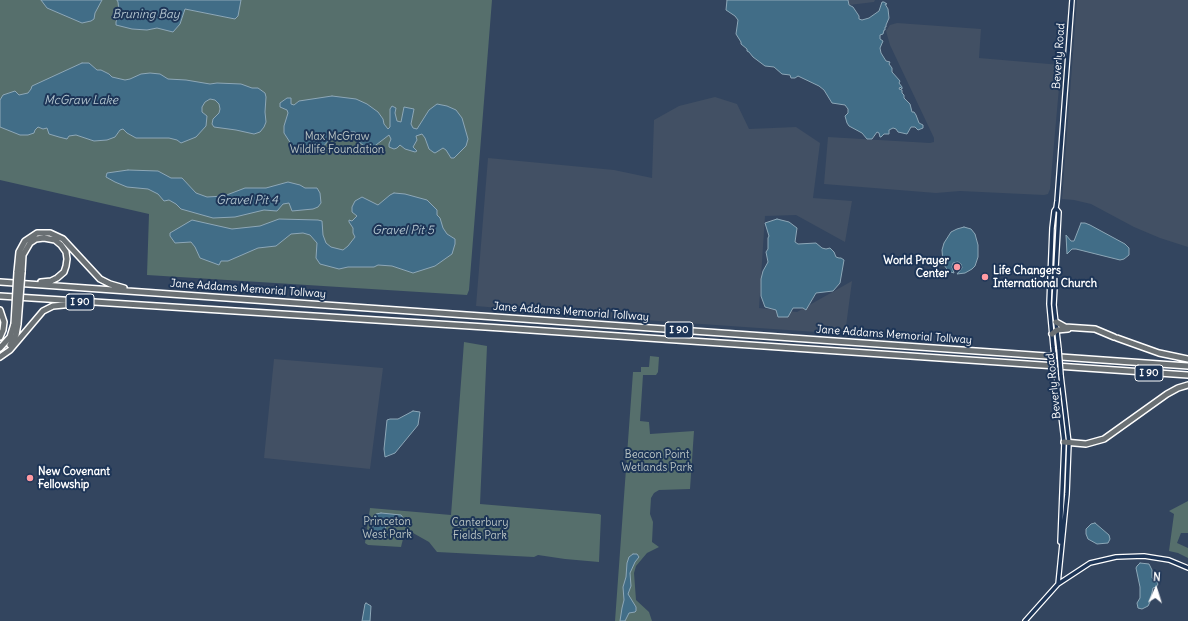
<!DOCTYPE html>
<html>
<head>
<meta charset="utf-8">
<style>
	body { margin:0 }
	#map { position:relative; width:1188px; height:621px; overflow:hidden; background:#33455f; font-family:Delius,sans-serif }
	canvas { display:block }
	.north { position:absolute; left:1136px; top:569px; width:40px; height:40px; -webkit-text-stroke:3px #1d3557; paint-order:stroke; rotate:4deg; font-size:11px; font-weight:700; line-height:16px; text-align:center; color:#fff }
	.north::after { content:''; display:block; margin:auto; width:14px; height:18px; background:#fff; clip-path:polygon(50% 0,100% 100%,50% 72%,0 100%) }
</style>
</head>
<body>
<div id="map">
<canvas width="1188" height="621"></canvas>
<div class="north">N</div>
</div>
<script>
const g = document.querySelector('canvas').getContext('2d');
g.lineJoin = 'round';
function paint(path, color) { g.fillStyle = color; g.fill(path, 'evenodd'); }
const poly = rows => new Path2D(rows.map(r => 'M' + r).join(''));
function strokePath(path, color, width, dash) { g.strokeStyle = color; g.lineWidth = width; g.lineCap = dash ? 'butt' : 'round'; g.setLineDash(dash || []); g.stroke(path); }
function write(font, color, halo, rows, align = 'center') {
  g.font = font + ' Delius,sans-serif'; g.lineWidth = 4; g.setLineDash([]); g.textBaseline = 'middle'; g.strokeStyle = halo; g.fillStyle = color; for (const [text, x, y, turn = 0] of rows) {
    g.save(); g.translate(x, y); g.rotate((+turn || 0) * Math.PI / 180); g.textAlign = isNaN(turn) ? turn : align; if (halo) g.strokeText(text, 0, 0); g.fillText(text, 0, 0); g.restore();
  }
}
paint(poly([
	[848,0,875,0,874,2,849,5],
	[1077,0,1188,0,1188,247,1160,238,1134,227,1091,204,1074,200,1062,199],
	[897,23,981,29,979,58,1061,65,1050,189,1048,194,1044,195,960,191,936,193,824,184,828,137,930,143,934,142,934,138,890,45,886,31,890,25],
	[715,97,737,104,749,129,796,127,820,143,813,198,852,201,845,242,796,215,765,216,759,308,797,312,852,281,845,334,615,318,476,306,488,158,614,170,652,178,654,120,679,106],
	[274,359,383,368,370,469,264,458]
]), '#425064');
paint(poly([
	[0,0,492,0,469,290,467,295,147,275,149,214,0,180],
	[464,342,487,346,480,504,599,514,601,515,599,562,565,559,538,555,534,557,437,552,429,542,413,533,405,531,401,547,368,545,365,543,370,508,451,515],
	[650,356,659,357,658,372,656,375,643,375,640,421,649,422,650,434,694,431,690,489,659,490,654,493,651,498,650,514,653,522,652,542,659,547,647,553,636,566,634,573,636,600,649,612,652,621,615,621,633,372,641,372,641,367,649,367],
	[1188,501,1188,533,1181,533,1177,543,1188,548,1188,558,1178,553,1169,551,1174,514,1169,511]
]), '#566f6c');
const water = poly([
	[41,0,102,0,95,13,94,19,91,21,82,23,47,8,41,0],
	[117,0,241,0,238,16,235,19,185,9,180,24,173,32,157,28,147,30,132,29,116,25,116,22,119,12,118,2,117,0],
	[727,0,848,0,849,5,853,7,859,16,859,19,862,20,869,18,879,11,882,2,884,2,887,4,885,4,888,9,889,18,886,25,886,27,885,27,885,30,884,30,883,34,880,35,880,39,883,41,880,48,881,53,886,61,890,62,889,64,892,68,892,72,900,81,899,83,902,87,902,89,900,87,899,89,902,90,902,93,904,95,904,98,910,104,912,112,914,112,916,115,919,123,923,125,923,128,918,130,915,127,911,127,907,134,898,132,896,129,893,128,889,130,889,134,884,134,881,137,880,137,879,133,877,132,872,139,867,139,862,133,849,126,847,123,845,116,848,113,848,109,845,105,832,103,824,90,819,86,798,76,795,78,791,78,790,75,782,74,774,67,765,66,753,57,749,52,747,51,747,49,741,44,741,42,736,34,738,20,735,16,726,10,727,0],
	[82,63,89,63,97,70,101,70,109,74,112,77,125,80,130,79,141,74,150,73,160,74,168,79,186,80,210,84,217,83,241,84,252,88,258,88,265,93,266,97,265,112,266,122,264,127,260,132,254,134,236,130,214,127,212,124,213,119,219,113,220,109,219,104,215,100,210,99,205,102,202,107,202,112,207,116,206,126,196,137,181,143,177,140,169,138,136,138,127,133,123,129,120,130,115,137,107,140,94,141,76,135,69,136,67,139,59,137,49,134,47,128,43,129,38,127,35,130,34,133,28,135,20,135,0,127,0,100,3,95,15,91,19,95,28,93,31,89,32,86,82,63],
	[332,96,356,99,367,104,378,112,383,119,384,124,388,129,390,127,390,109,392,106,396,108,395,113,397,121,401,122,404,107,414,109,411,124,413,128,417,129,429,110,437,104,447,106,456,110,462,118,468,139,466,146,454,158,451,158,446,150,443,148,435,153,433,152,429,149,425,138,422,134,416,136,417,140,413,147,417,151,415,152,405,149,400,145,397,148,394,149,389,147,389,144,391,139,389,135,372,148,366,147,360,143,355,132,344,132,331,138,320,150,305,148,299,151,293,147,284,133,284,126,288,113,287,110,280,107,280,103,287,98,291,98,291,104,294,105,299,101,332,96],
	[128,170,158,171,171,178,182,178,196,193,207,197,224,196,245,188,266,188,288,182,300,185,305,188,317,188,320,193,321,203,318,207,313,209,292,211,289,203,283,204,277,211,264,210,235,217,213,218,181,209,176,204,169,200,164,201,158,194,148,189,127,187,115,182,106,177,107,173,128,170],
	[394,193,405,194,427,200,437,210,437,215,440,218,443,228,447,234,455,239,455,244,452,254,435,266,413,273,392,266,378,265,374,267,348,267,339,269,320,264,316,258,317,243,310,235,303,233,291,234,276,246,258,248,228,261,221,261,219,265,200,258,195,247,191,242,175,243,170,236,170,233,192,220,232,229,260,226,279,219,318,220,322,221,323,235,326,243,331,247,343,250,348,246,355,237,353,233,353,228,349,222,349,220,352,221,357,216,352,212,352,207,355,201,362,197,378,205,390,195,394,193],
	[777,219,789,222,797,228,795,242,798,244,816,243,822,248,826,249,830,248,834,252,836,257,839,258,841,258,844,260,840,283,833,291,816,293,806,310,803,308,793,308,788,317,778,317,776,310,765,307,761,296,761,279,763,271,768,262,766,252,768,249,768,238,769,236,765,223,777,219],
	[1081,223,1085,223,1090,225,1125,244,1129,248,1129,255,1124,259,1120,260,1076,249,1072,249,1067,254,1066,235,1071,241,1074,241,1081,223],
	[964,227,971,229,975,234,978,245,978,257,975,266,972,269,965,273,957,274,962,268,961,264,958,262,953,263,952,267,954,273,948,271,943,263,942,250,944,243,951,232,957,229,964,227],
	[413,411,420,412,418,425,395,453,385,457,384,449,387,420,390,419,398,419,413,411],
	[381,513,401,515,404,519,402,521,387,522,384,534,375,533,372,530,375,515,376,514,381,513],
	[1095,523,1109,535,1110,539,1108,543,1097,544,1088,539,1086,534,1086,529,1091,524,1095,523],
	[633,554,637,554,639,557,635,562,630,573,631,586,628,594,636,607,636,611,635,612,629,613,625,621,620,621,622,608,624,600,623,587,626,577,627,563,629,557,633,554],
	[1140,563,1149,564,1152,570,1152,578,1156,580,1158,584,1156,587,1153,588,1150,602,1148,606,1142,609,1138,608,1137,603,1140,598,1140,587,1136,568,1137,566,1140,563],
	[366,603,371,606,370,621,362,621,365,604,366,603]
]);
paint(water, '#416d87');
strokePath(water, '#8da7b7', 1);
const tertiary = poly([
	[1056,208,1059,212,1054,305,1059,349],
	[1053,347,1049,304,1052,228,1054,211,1056,208,1057,201,1072,0],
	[1056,374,1064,442,1060,542],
	[1058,584,1067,494,1069,443,1061,375],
	[1025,621,1058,584,1090,563,1116,557,1144,556,1169,560,1188,568]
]);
const motorway = poly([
	[17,272,19,252,25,241,37,233,50,233,63,239,100,279,110,284,124,288],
	[22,272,23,255,30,243,36,239,44,238,55,240,61,245,66,252,67,259,66,266,64,272,57,278,51,281,41,282],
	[0,282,1188,366],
	[0,296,501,328,1188,375],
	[0,310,4,322,3,330,0,337],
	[1056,322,1065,327,1095,329,1114,337],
	[1052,334,1057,330,1068,329],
	[1117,338,1159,353,1188,359],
	[10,345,16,335,18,324],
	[0,348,10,337,14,324],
	[0,357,10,350,43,311,53,306,74,304],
	[1064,442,1086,444,1104,439,1167,394,1178,388,1188,385]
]);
strokePath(tertiary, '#fff', 6);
strokePath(motorway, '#fff', 8);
strokePath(tertiary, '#1d3557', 3.5);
strokePath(motorway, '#6a7074', 5);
const tertiaryBridge = poly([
	[1053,347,1056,374],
	[1059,349,1061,375]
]);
const motorwayBridge = poly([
	[14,324,17,272],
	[18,324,22,272]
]);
strokePath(tertiaryBridge, '#fff', 6, []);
strokePath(motorwayBridge, '#fff', 8, []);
strokePath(tertiaryBridge, '#1d3557', 3.5);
strokePath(motorwayBridge, '#6a7074', 5);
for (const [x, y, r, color] of [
	[957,267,4,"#ff9aa2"],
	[985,277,4,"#ff9aa2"],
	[30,478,4,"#ff9aa2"]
]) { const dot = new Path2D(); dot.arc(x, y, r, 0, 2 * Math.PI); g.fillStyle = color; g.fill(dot); strokePath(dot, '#1d3557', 1.5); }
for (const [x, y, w] of [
	[80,302,28],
	[679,330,28],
	[1149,373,28]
]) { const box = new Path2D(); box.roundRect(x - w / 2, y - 8, w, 16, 3); g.fillStyle = '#1d3557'; g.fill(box); strokePath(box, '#fff', 1); }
write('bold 10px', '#fff', null, [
	["I 90",80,302],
	["I 90",679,330],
	["I 90",1149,373]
]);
write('11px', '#fff', '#1d3557', [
	["Beverly Road",1059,56,-86],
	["Jane Addams Memorial Tollway",248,289,4],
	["Jane Addams Memorial Tollway",571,312,4],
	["Jane Addams Memorial Tollway",894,335,4],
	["Beverly Road",1054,386,-96]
]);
write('11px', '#bbc5c4', '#1d3557', [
	["Max McGraw",337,137],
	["Wildlife Foundation",337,150],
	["Beacon Point",657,455],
	["Wetlands Park",657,468],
	["Princeton",387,522],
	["West Park",387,535],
	["Canterbury",480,523],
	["Fields Park",480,536]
]);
write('bold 11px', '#fff', '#1d3557', [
	["World Prayer",949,261,"right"],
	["Center",949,274,"right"],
	["Life Changers",993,271],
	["International Church",993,284],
	["New Covenant",38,472],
	["Fellowship",38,485]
], 'left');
write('italic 12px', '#b3c5cf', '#1d3557', [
	["Bruning Bay",146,15],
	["McGraw Lake",81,101],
	["Gravel Pit 4",247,201],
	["Gravel Pit 5",403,231]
]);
</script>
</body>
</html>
